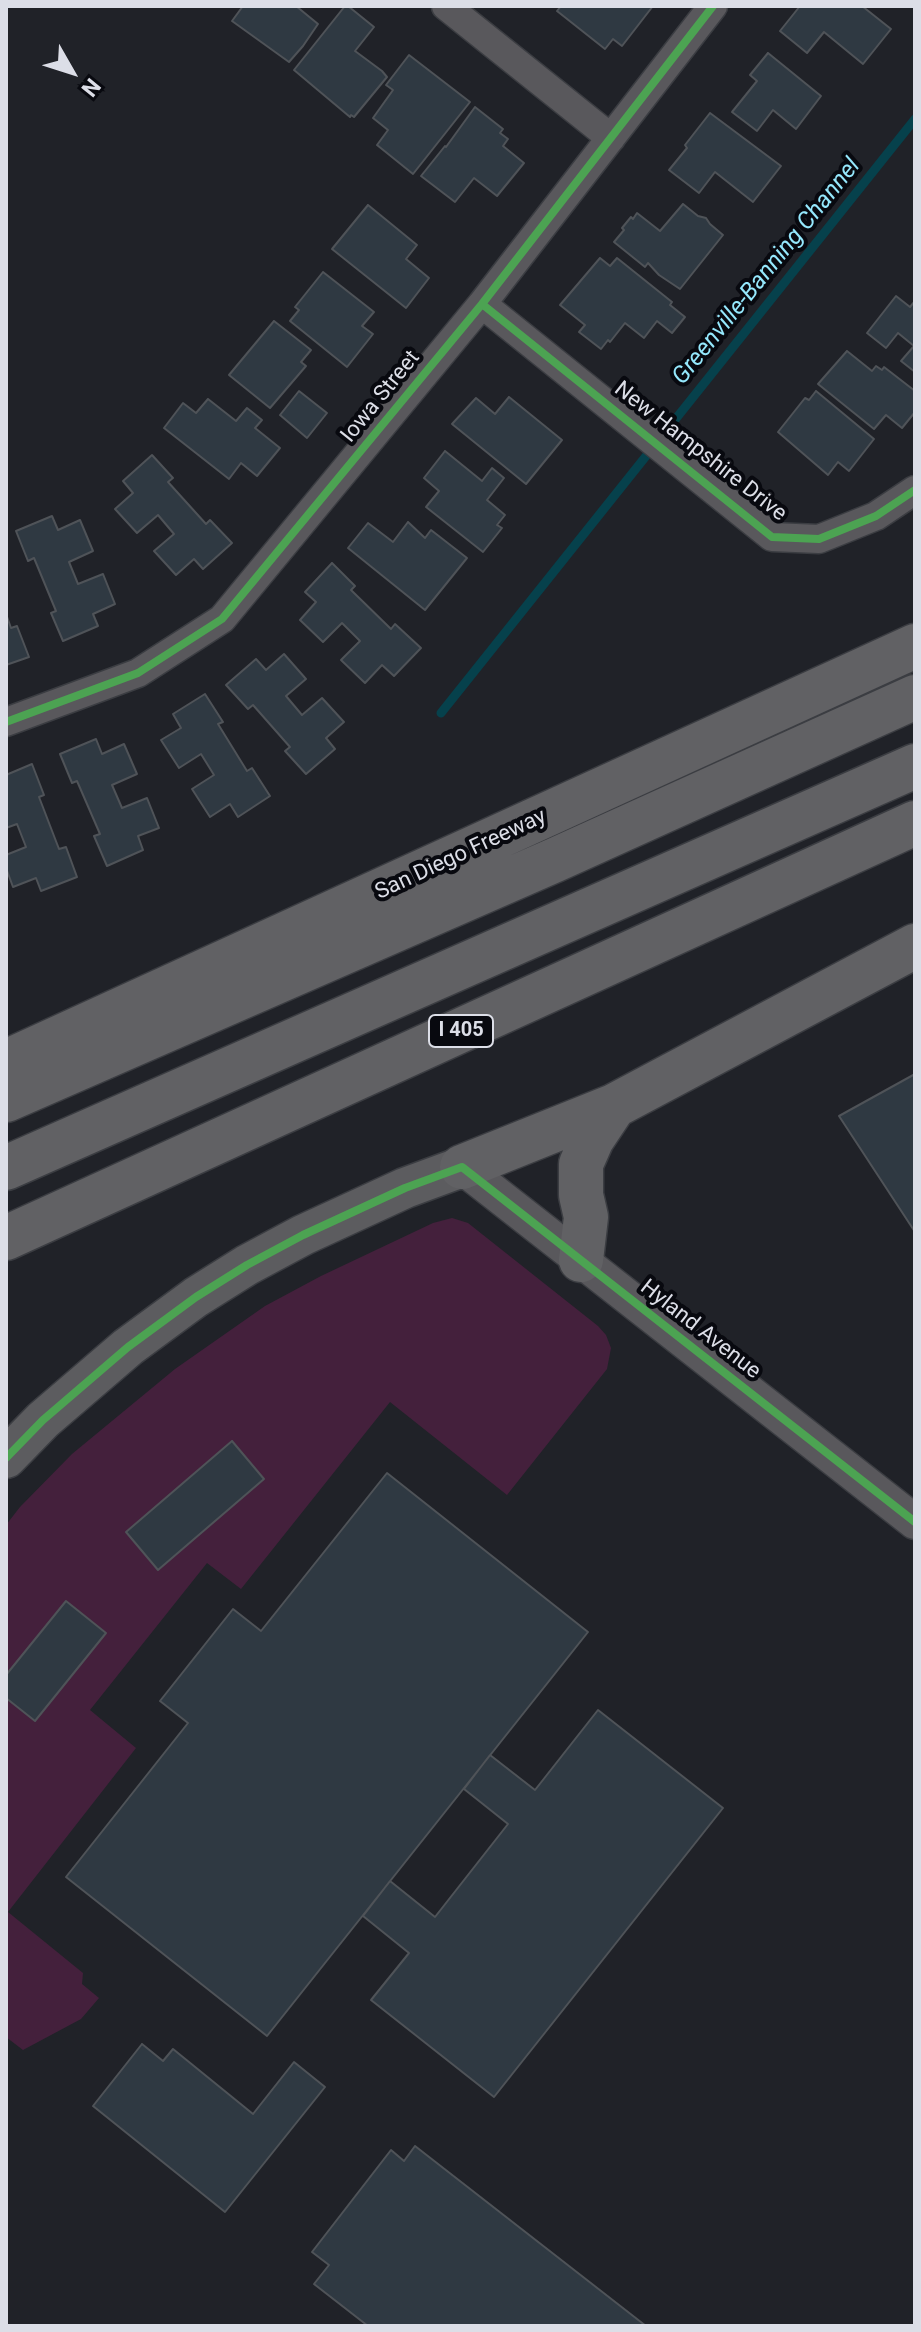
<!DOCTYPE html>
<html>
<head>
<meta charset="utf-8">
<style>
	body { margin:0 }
	#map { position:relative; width:921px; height:2332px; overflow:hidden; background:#202228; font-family:Roboto,sans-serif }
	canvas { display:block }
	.frame { position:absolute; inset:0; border:8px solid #dcdee7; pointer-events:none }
	.north { position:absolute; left:32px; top:32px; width:80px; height:80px; -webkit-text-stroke:6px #08090f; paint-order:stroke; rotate:129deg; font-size:22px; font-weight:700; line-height:32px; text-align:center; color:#dcdee7 }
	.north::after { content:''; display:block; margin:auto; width:28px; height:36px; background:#dcdee7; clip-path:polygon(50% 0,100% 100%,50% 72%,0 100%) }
</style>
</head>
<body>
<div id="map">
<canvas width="921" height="2332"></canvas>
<div class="frame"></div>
<div class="north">N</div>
</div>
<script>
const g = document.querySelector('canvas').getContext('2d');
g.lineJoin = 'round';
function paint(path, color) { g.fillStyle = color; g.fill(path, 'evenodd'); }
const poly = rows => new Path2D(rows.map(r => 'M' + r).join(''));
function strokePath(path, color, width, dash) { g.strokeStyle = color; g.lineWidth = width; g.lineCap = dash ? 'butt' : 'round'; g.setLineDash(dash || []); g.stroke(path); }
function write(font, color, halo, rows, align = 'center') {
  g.font = font + ' Roboto,sans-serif'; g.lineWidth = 8; g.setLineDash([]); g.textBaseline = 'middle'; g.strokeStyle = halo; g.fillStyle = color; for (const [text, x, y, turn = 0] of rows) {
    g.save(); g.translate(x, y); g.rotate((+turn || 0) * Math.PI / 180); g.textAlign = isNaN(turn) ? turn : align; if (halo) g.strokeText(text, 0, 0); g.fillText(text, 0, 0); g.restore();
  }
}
paint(poly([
	[452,1218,468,1223,598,1326,606,1335,611,1348,607,1369,507,1495,390,1402,241,1589,207,1563,90,1710,136,1748,8,1912,83,1973,82,1984,99,1998,81,2019,23,2050,6,2037,6,1525,20,1507,72,1454,175,1369,265,1306,321,1276,433,1223]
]), '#44203c');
strokePath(poly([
	[441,713,915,119]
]), '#06414c', 9);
const building = poly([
	[243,6,296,6,318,24,303,46,289,62,232,21,243,6],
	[345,6,348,6,374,27,355,51,382,71,387,77,354,117,351,115,350,117,294,70,345,6],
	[561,6,653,6,622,46,613,39,605,49,557,11,561,6],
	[800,6,862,6,891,29,863,64,824,32,807,53,780,31,800,6],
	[768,53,821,96,796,129,773,110,757,131,732,112,757,81,750,75,768,53],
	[409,55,470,102,413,174,377,145,388,130,373,118,393,90,386,85,409,55],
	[475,107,503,129,500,133,508,139,503,146,524,163,497,196,474,178,455,202,421,176,445,146,446,147,475,107],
	[710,113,781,166,753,202,715,172,699,193,669,170,687,148,685,145,710,113],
	[683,204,698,216,706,218,710,224,723,235,680,289,659,275,648,263,645,267,614,242,624,230,622,228,631,217,633,219,637,213,660,231,683,204],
	[368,205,417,245,406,259,429,278,406,308,332,249,368,205],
	[600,258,610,266,617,258,672,302,670,305,685,317,672,333,657,321,644,338,625,323,610,342,608,340,601,349,579,332,585,325,560,305,600,258],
	[323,272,374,312,362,326,373,334,347,367,290,321,299,310,295,307,323,272],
	[896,296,910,307,915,301,915,372,901,361,914,346,898,333,886,348,867,333,896,296],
	[274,321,311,350,301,362,306,366,270,408,229,375,274,321],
	[847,351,872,371,876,366,882,370,884,367,915,391,915,412,902,428,886,415,874,429,818,384,847,351],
	[299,391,327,413,307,438,280,415,299,391],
	[816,391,874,439,849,471,838,462,828,475,778,432,805,398,809,400,816,391],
	[509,397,562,440,526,484,452,424,476,398,495,414,509,397],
	[208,399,236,421,247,408,262,420,255,428,280,448,257,476,241,463,229,479,164,428,183,403,196,413,208,399],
	[445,451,482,481,492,468,504,478,487,500,505,515,497,525,502,528,483,552,426,507,439,491,424,478,445,451],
	[152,455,173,478,168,482,206,524,210,520,232,543,203,569,194,559,176,575,154,551,174,534,158,515,137,533,115,509,133,493,123,481,152,455],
	[52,516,58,530,80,520,93,551,69,562,78,584,103,574,115,604,93,614,98,626,63,641,51,613,56,611,34,558,28,561,16,531,52,516],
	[408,522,425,538,431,530,467,558,425,610,348,548,368,523,393,542,408,522],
	[332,563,355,586,351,590,391,629,395,624,421,648,394,676,382,665,365,683,341,660,360,641,342,623,323,642,300,620,316,602,305,592,332,563],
	[6,614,11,628,17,626,29,657,6,665,6,614],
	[284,654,306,679,286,696,302,715,322,698,344,722,326,738,335,749,306,774,285,751,290,747,253,705,248,709,226,685,256,659,266,670,284,654],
	[205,694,223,722,218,724,247,771,252,768,270,796,238,817,230,804,210,817,192,789,214,775,201,754,179,768,161,740,181,728,173,714,205,694],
	[96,739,102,754,124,744,137,774,112,785,122,808,147,798,159,828,138,836,143,850,107,866,94,836,100,834,77,781,72,783,60,754,96,739],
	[32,764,44,795,39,797,59,849,66,847,77,877,41,891,36,878,13,887,6,868,6,855,26,847,17,824,6,828,6,775,32,764],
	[915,1074,915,1232,839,1116,915,1074],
	[232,1441,264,1479,158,1570,126,1532,232,1441],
	[387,1473,588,1632,267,2036,66,1877,188,1723,160,1701,233,1609,261,1631,387,1473],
	[66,1601,106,1633,35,1721,6,1698,6,1675,66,1601],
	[598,1710,723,1808,494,2097,371,2000,409,1953,363,1916,390,1881,435,1917,508,1824,464,1789,490,1755,535,1790,598,1710],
	[142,2044,163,2061,173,2049,253,2114,294,2062,325,2087,225,2212,93,2106,142,2044],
	[415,2146,646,2326,368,2326,314,2284,329,2265,312,2252,391,2150,404,2161,415,2146]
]);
paint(building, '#2f3942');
strokePath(building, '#4f5358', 2);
const minor = poly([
	[446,6,611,138],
	[482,304,772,537,819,539,876,516,915,490],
	[6,722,138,673,222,619,482,304,713,6]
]);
const tertiary = poly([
	[462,1167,915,1522]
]);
const secondary = poly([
	[6,1458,43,1420,128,1347,196,1297,247,1265,303,1235,405,1188,462,1167]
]);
const motorway = poly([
	[6,1062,915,646],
	[6,1100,555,860,915,697],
	[462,1167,614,1106,915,946],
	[6,1168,915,766],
	[6,1238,915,823],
	[581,1260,586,1217,581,1195,581,1164,592,1139,614,1106]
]);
strokePath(minor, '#3b3d42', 31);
strokePath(tertiary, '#3b3d42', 37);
strokePath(secondary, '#3b3d42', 43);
strokePath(motorway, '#3b3d42', 47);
strokePath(minor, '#59585c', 28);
strokePath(tertiary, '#59585c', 34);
strokePath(secondary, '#5c5c5f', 40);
strokePath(motorway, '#616164', 44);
strokePath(poly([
	[482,304,772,537,819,539,876,516,915,490],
	[6,722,138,673,222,619,482,304,713,6],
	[6,1458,43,1420,128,1347,196,1297,247,1265,303,1235,405,1188,462,1167,915,1522]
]), '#4ca352', 8);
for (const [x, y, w] of [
	[461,1031,64]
]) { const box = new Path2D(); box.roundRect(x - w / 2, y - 16, w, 32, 6); g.fillStyle = '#08090f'; g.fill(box); strokePath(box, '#dcdee7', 2); }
write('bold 20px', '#dcdee7', null, [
	["I 405",461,1031]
]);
write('22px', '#dcdee7', '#08090f', [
	["Iowa Street",381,397,-51],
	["New Hampshire Drive",700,452,38],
	["San Diego Freeway",461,855,-25],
	["Hyland Avenue",700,1330,38]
]);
write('italic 24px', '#95e8fd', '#08090f', [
	["Greenville-Banning Channel",767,272,-51]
]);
</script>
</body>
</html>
